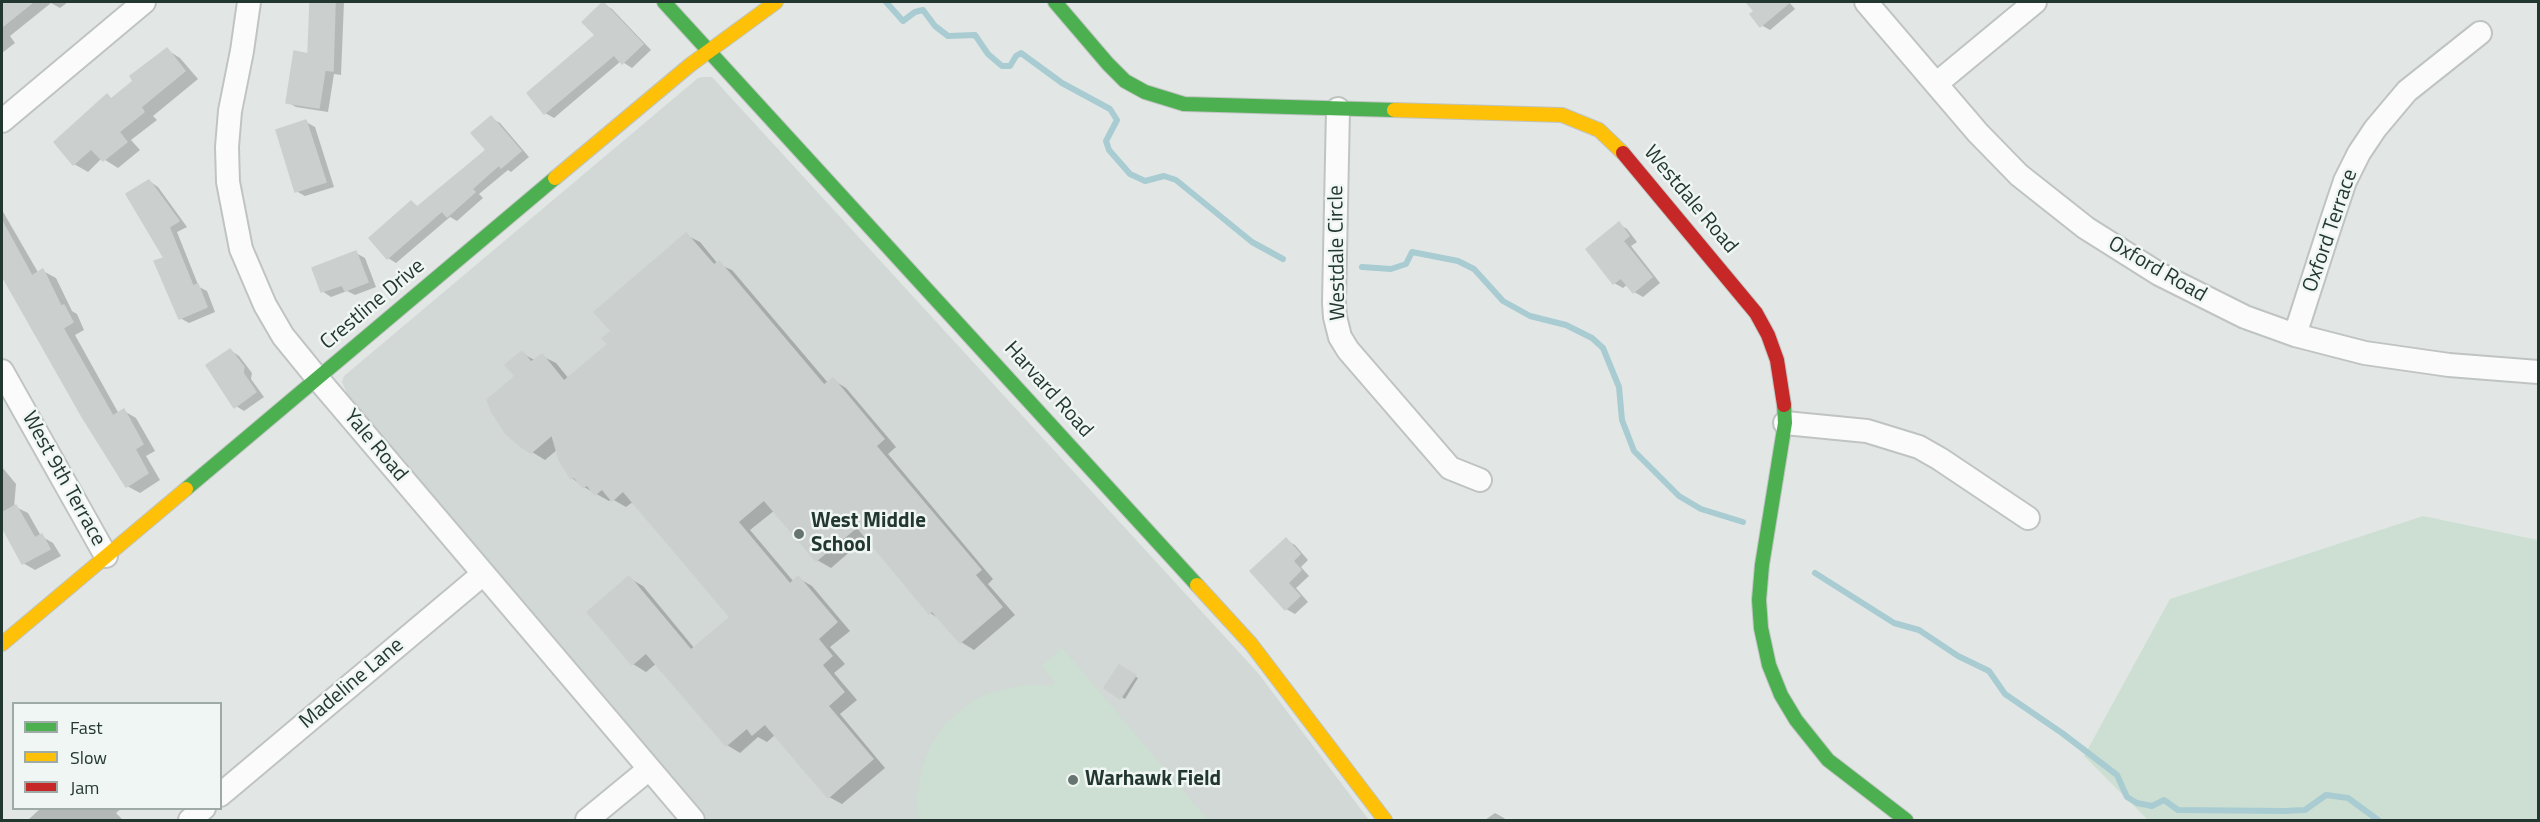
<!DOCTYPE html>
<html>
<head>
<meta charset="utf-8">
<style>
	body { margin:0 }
	#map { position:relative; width:2540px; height:822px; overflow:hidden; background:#e2e7e5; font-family:"Titillium Web",sans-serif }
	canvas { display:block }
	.frame { position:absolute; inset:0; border:3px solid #233731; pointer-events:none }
	.legend { position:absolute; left:12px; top:702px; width:210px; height:108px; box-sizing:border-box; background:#f0f6f3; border:2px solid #9eaaa5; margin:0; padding:8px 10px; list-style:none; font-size:18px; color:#233731 }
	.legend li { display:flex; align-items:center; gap:12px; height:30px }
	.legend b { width:30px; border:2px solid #9eaaa5 }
</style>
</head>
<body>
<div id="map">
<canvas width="2540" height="822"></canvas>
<div class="frame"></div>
<ul class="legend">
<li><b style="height:8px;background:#4caf50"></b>Fast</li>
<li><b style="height:8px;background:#ffc107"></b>Slow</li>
<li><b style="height:8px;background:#c62828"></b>Jam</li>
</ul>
</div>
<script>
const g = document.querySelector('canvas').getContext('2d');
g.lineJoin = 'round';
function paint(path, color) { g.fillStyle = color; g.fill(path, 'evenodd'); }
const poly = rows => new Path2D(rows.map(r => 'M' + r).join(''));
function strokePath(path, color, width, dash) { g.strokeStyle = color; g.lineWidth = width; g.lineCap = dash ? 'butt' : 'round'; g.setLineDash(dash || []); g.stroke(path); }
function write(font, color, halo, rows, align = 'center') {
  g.font = font + ' "Titillium Web",sans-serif'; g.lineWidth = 5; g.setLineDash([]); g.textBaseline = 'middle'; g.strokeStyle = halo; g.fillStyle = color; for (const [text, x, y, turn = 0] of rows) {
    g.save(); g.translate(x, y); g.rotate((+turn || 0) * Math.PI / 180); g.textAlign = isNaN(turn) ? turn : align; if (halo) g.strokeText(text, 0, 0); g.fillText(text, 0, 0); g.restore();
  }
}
paint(poly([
	[703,77,712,77,1258,673,1369,820,707,820,348,396,342,382,344,376,698,78]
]), '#d1d8d5');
paint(poly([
	[2423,516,2538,540,2538,820,2148,820,2084,756,2170,599],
	[1062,648,1208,820,919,820,917,797,922,767,931,745,947,722,973,701,990,693,1024,685,1051,685,1055,682,1042,666]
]), '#cddfd2');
paint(poly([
	[2,2,68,2,60,8,51,3,10,36,15,43,2,53],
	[311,2,344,2,341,75,334,74,328,112,296,107,287,102,309,55],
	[1748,2,1789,2,1795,9,1770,30,1761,25,1756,11],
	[604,4,612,9,651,50,632,68,621,61,554,118,545,113,597,35],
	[167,50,180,58,198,79,153,116,157,120,131,140,140,150,118,168,102,158,88,172,74,164,56,142,107,96,113,99,136,81],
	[491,118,500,123,529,157,511,172,508,170,479,194,483,198,457,221,450,217,396,263,388,258,412,203,419,207,488,150],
	[306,122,315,127,334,187,305,196,296,191],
	[149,181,158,187,187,227,177,232,199,287,207,291,215,312,189,323,180,318],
	[2,210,39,274,43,271,56,278,72,311,77,314,84,330,75,335,119,414,124,411,136,418,155,451,146,456,160,480,140,493,127,486,82,414,2,273],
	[1619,224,1627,229,1637,242,1631,246,1660,283,1643,297,1634,292,1628,284,1623,288,1614,283],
	[686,235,700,242,718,264,732,270,829,384,833,380,846,388,896,447,888,454,993,579,988,584,1015,615,974,650,961,642,940,619,930,613,867,537,831,568,817,560,775,510,750,530,794,582,798,578,812,586,850,631,830,647,845,664,834,673,857,700,840,714,885,768,842,804,829,797,776,734,767,742,758,737,740,753,727,745,657,663,646,672,633,664,629,578,643,586,695,649,732,617,634,501,626,507,612,499,609,501,584,487,572,478,558,449,545,460,532,452,517,376,522,353,536,361,542,356,556,363,569,379,610,344,613,331],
	[356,253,365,258,376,287,355,295,347,291,331,297,322,291],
	[230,350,239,356,252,373,251,379,264,397,244,411,236,406],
	[2,467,16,484,14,508,16,507,28,513,41,536,53,543,61,556,35,570,23,563,2,524],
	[1286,540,1295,545,1308,560,1301,567,1309,576,1296,588,1308,602,1295,614,1286,609],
	[1120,667,1138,678,1125,699,1106,687],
	[41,808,122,808,116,813,123,820,30,820,29,819],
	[1495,813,1504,818,1506,820,1485,820]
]), '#0003');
strokePath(poly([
	[886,2,903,21,915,12,923,10,935,26,948,36,975,35,988,54,1002,66,1010,66,1016,56,1021,53,1062,83,1110,109,1117,120,1106,141,1109,150,1130,174,1145,181,1164,176,1176,180,1252,242,1283,259],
	[1362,267,1391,269,1406,264,1412,252,1458,261,1474,269,1503,301,1530,316,1566,325,1592,338,1603,348,1619,387,1622,420,1634,451,1679,496,1701,509,1743,522],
	[1815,573,1894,623,1919,630,1958,656,1989,671,2005,694,2062,733,2117,775,2127,797,2137,803,2152,806,2164,800,2178,810,2284,811,2305,810,2326,795,2348,798,2378,820]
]), '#a8ccd1', 6);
const building = poly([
	[2,2,33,2,2,27,2,2],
	[310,2,335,2,333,71,325,70,319,108,286,103,294,51,308,54,310,2],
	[603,2,643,44,622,64,614,55,544,114,527,93,595,35,582,22,603,2],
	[1746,2,1790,2,1760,27,1750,14,1754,11,1746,2],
	[167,48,185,71,141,107,144,112,119,132,127,142,103,161,91,149,73,165,54,142,107,94,111,99,133,81,130,76,167,48],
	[491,116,521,151,501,168,499,165,472,189,475,192,447,217,442,211,387,259,369,238,411,201,417,207,486,150,471,133,491,116],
	[306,120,326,182,295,192,276,130,306,120],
	[149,180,179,221,169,227,193,286,198,284,207,307,179,319,154,261,164,258,126,194,149,180],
	[2,221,32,276,43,269,61,306,64,305,73,322,63,328,113,416,124,409,143,444,135,449,148,473,126,487,81,415,2,276,2,221],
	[1619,222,1629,236,1623,241,1652,277,1633,293,1621,278,1613,284,1586,249,1619,222],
	[686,233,714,265,719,261,824,385,833,378,884,439,876,446,981,570,975,575,1002,607,960,643,932,611,929,614,857,527,816,561,764,500,738,522,790,584,798,576,837,622,818,639,832,656,822,665,844,692,828,706,873,759,828,798,765,724,752,735,747,728,726,746,646,653,632,665,587,612,629,576,691,650,730,617,623,491,612,501,602,489,595,495,587,485,583,488,574,477,571,479,559,460,552,435,531,453,521,447,506,434,492,412,487,400,515,376,505,365,522,351,531,362,542,354,564,381,608,344,602,338,611,331,594,312,686,233],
	[356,251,368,282,345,291,342,285,321,292,312,268,356,251],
	[230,349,244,367,243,373,256,392,234,408,206,365,230,349],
	[16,505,35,538,42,534,50,549,22,564,2,527,2,513,16,505],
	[1286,538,1300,554,1293,561,1301,570,1288,583,1300,596,1285,610,1250,571,1286,538],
	[1119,665,1136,675,1120,699,1104,688,1119,665]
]);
paint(building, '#cbd0ce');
strokePath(building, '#cbd0ce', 1.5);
const street = poly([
	[249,2,242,51,230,111,227,147,228,182,241,249,265,305,283,336,318,379,693,820],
	[1866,2,1978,133,2019,175,2086,228,2159,274,2245,317,2295,335,2365,353,2449,365,2538,372],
	[1936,84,2035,2],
	[1338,109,1334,303,1335,317,1340,337,1348,350,1450,468,1480,480],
	[2,121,144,2],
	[2295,335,2331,223,2345,181,2359,153,2375,129,2407,91,2480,33],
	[2,371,106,556],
	[1785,423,1867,431,1919,447,1940,459,2028,518],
	[220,795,483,574],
	[190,820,204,808],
	[587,820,649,769]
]);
const fast = poly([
	[664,2,1197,585],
	[1055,2,1108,64,1125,81,1145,92,1184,104,1394,110],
	[1784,405,1785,423,1762,565,1759,600,1761,628,1769,665,1781,695,1796,720,1828,760,1906,820],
	[186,489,555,178]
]);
const slow = poly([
	[1394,110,1562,115,1599,130,1623,153],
	[555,178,690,65,776,2],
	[1197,585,1251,644,1385,820],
	[2,644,186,489]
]);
const jam = poly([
	[1623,153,1756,313,1768,335,1777,360,1784,405]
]);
strokePath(street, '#bfc4c2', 26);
strokePath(fast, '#bfc4c2', 16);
strokePath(slow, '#bfc4c2', 16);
strokePath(jam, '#bfc4c2', 16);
strokePath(street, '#fbfbfb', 22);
strokePath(fast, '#4caf50', 14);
strokePath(slow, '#ffc107', 14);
strokePath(jam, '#c62828', 14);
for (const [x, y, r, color] of [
	[799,534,6,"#667570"],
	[1073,780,6,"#667570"]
]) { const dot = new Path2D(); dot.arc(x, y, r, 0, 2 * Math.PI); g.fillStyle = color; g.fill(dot); strokePath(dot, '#f0f6f3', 2); }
write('21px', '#233731', '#f0f6f3', [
	["Westdale Road",1690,200,50],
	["Oxford Terrace",2331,231,-71],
	["Westdale Circle",1338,253,-91],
	["Oxford Road",2157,270,30],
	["Crestline Drive",373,305,-40],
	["Harvard Road",1048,390,48],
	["Yale Road",375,446,50],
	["West 9th Terrace",63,479,61],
	["Madeline Lane",352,684,-40]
]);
write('bold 21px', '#233731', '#f0f6f3', [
	["West Middle",811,522],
	["School",811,546],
	["Warhawk Field",1085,780]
], 'left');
</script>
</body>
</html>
